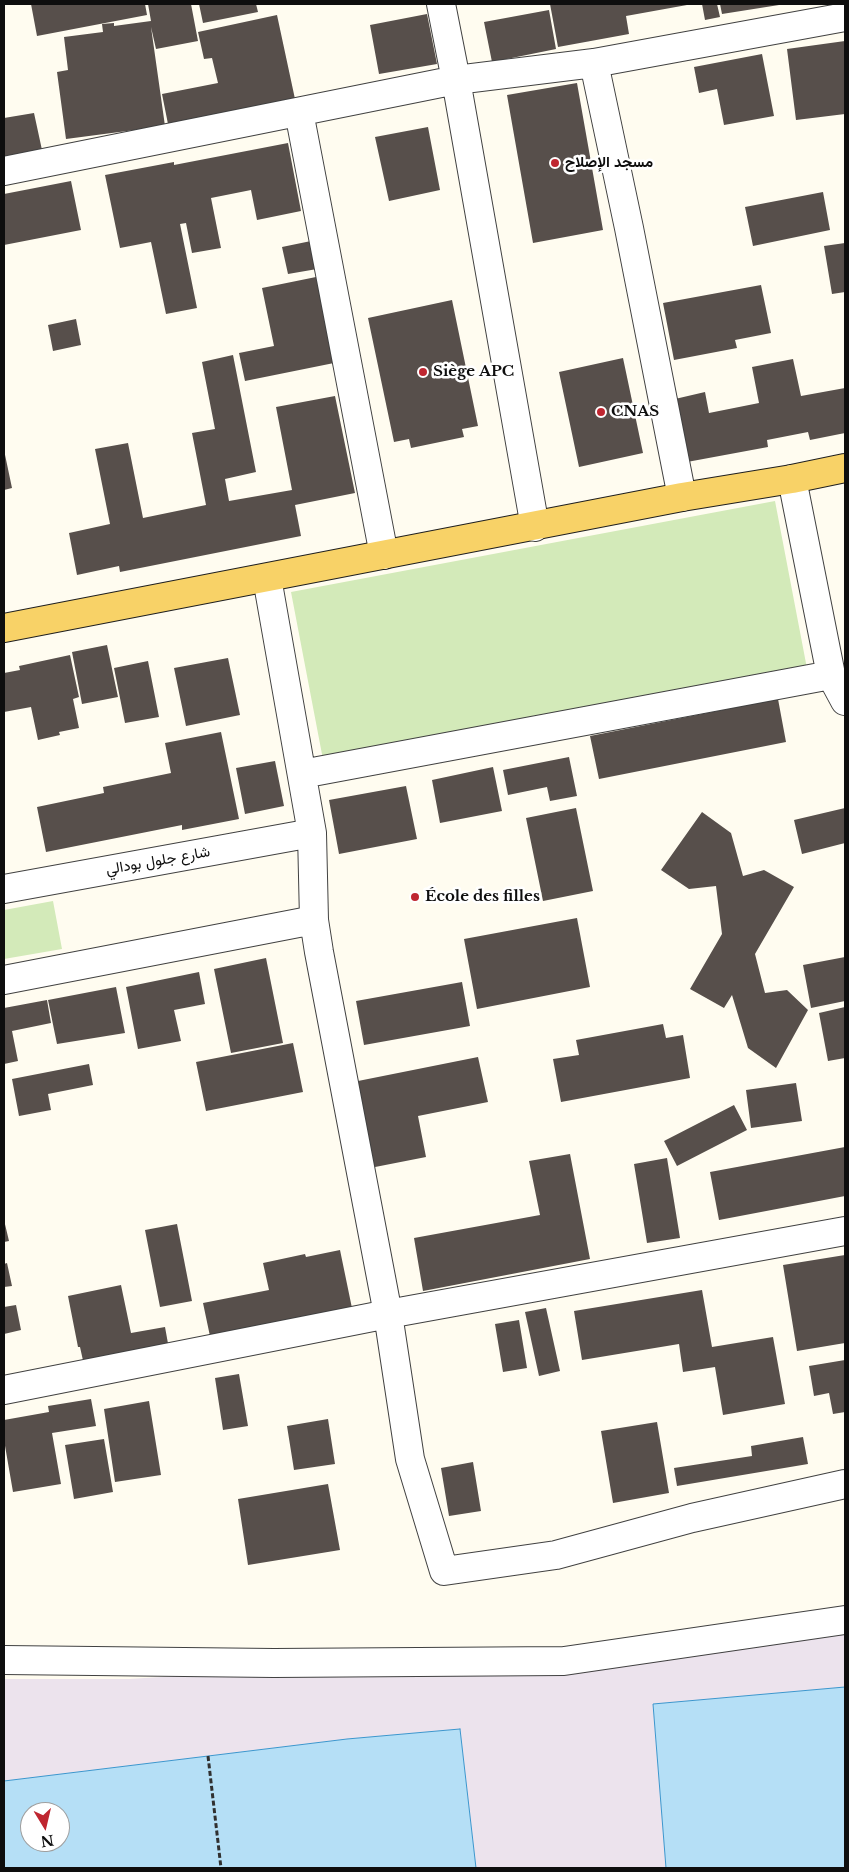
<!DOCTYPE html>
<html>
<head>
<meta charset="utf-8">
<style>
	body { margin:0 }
	#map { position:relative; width:849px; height:1872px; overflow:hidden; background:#fffcf0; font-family:"Libre Baskerville",serif }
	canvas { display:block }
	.frame { position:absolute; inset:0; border:5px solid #0e0e0e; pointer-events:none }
	.north { position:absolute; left:20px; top:1802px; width:50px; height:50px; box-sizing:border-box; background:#fff; border:1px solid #9f9f9f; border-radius:50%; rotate:171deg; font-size:14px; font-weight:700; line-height:20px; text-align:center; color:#0e0e0e }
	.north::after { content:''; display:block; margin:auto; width:18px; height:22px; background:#bf2630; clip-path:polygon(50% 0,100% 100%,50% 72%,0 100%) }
</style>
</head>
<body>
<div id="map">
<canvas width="849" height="1872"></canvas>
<div class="frame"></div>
<div class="north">N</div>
</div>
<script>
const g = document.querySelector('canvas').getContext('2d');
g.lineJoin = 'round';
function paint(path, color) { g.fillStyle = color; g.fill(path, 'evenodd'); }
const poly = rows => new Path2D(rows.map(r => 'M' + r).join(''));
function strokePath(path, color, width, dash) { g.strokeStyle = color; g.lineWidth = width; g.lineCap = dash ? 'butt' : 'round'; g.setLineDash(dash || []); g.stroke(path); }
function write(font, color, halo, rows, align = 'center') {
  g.font = font + ' "Libre Baskerville",Vazirmatn,serif'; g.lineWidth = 5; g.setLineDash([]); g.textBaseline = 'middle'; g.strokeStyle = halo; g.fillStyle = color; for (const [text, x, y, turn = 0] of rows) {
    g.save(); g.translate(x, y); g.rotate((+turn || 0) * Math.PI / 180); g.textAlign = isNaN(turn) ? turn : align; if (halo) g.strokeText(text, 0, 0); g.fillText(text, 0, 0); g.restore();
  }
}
paint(poly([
	[845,1617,845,1687,653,1704,666,1868,476,1868,460,1729,347,1739,4,1781,4,1679,129,1679,560,1652]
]), '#ece3ed');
paint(poly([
	[775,501,809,679,325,770,291,592],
	[53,901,62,949,4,959,4,910]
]), '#d3eab9');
const water = poly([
	[845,1687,845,1868,666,1868,653,1704,845,1687],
	[460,1729,476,1868,4,1868,4,1781,347,1739,460,1729],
	[30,1812,60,1812,60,1842,30,1842,30,1812]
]);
paint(water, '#b5dff6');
strokePath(water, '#3c96cd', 1);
paint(poly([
	[31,4,145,4,147,15,37,36],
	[148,4,191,4,198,41,156,49,151,27,165,126,66,139,57,72,68,70,64,37,103,32,102,24,114,23,114,26,151,21],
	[199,4,256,4,258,12,203,23],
	[550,4,687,4,687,5,626,16,629,34,558,47],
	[702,4,717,4,720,17,705,20],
	[720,4,779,4,779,5,722,14],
	[549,10,556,49,492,62,484,22],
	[427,14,437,64,379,74,370,25],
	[277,15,295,99,168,124,162,94,218,83,212,58,204,59,198,32],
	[845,41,845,114,796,120,787,49],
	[762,54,774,116,724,125,717,89,699,93,694,67],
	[577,83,603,230,533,243,507,95],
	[34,113,42,150,4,157,4,118],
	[428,127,440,190,389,201,375,137],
	[288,143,301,211,257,220,251,190,211,198,221,248,192,253,186,223,180,224,197,308,166,314,151,242,120,248,105,175,174,162,174,165],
	[71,181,81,230,4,245,4,194],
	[823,192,830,230,753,246,745,207],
	[311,241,317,269,288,274,282,247],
	[845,243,845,292,832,294,824,246],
	[316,277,334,363,245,381,239,353,274,346,262,288],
	[761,285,771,333,735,340,737,348,674,360,663,303],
	[452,300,478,426,462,429,464,437,411,448,409,439,394,442,368,318],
	[76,319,81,345,53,351,48,325],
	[233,355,256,472,225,479,229,501,292,490,276,407,335,396,355,493,295,505,301,536,120,572,119,566,77,575,69,533,110,524,95,449,128,443,143,518,206,505,192,433,215,429,202,362],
	[623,358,643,453,579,467,559,372],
	[793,359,801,396,845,388,845,433,810,440,808,432,767,440,768,447,687,462,675,399,705,392,709,413,759,403,752,367],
	[4,450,12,488,4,490],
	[107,645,118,697,82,704,72,652],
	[70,655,79,697,73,699,79,728,59,732,60,735,38,740,31,707,4,712,4,673,20,670,19,666],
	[228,658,240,715,186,726,174,668],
	[148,661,159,717,125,723,114,668],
	[778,699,786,742,599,779,590,736],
	[221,732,239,819,182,830,182,825,46,852,37,807,104,793,103,787,171,773,165,743],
	[569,757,577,796,550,801,547,787,508,795,503,770],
	[275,761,284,806,245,814,236,768],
	[493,767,502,811,440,823,432,780],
	[406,786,417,839,339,854,329,800],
	[576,808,593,891,543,901,526,818],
	[845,808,845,843,802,854,794,820],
	[702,812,731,833,743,876,764,870,794,887,755,954,765,993,787,990,808,1010,776,1068,748,1048,732,995,724,1008,690,989,722,934,716,886,689,889,661,870],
	[577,918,590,987,477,1009,464,939],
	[845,957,845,1001,811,1008,803,965],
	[266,958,283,1043,231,1053,214,969],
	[199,972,205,1004,174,1010,181,1041,138,1049,126,987],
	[462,982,470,1026,364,1045,356,1001],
	[116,987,125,1033,57,1044,48,1000],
	[47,1000,51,1023,12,1031,18,1061,4,1064,4,1008],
	[845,1007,845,1058,828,1061,819,1013],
	[663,1024,666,1038,683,1035,690,1078,561,1102,553,1059,579,1055,576,1040],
	[293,1043,303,1092,206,1111,196,1062],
	[478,1057,488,1102,418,1116,426,1157,370,1168,353,1082],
	[89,1064,93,1085,48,1094,51,1110,19,1116,12,1079],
	[796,1083,802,1121,751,1128,746,1090],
	[734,1105,747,1130,677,1166,664,1141],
	[845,1147,845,1196,719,1220,710,1172],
	[570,1154,590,1259,423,1291,414,1238,540,1215,529,1161],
	[667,1158,680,1238,647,1243,634,1164],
	[4,1220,9,1241,4,1242],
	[177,1224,192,1301,160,1307,145,1230],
	[340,1250,353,1313,211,1341,203,1303,269,1290,263,1263,305,1254,306,1257],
	[845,1255,845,1343,797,1351,783,1265],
	[7,1263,12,1286,4,1287,4,1264],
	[121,1285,131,1333,165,1327,169,1349,84,1365,80,1347,78,1347,68,1296],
	[702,1290,712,1347,773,1337,785,1404,723,1415,715,1367,683,1372,679,1344,582,1360,574,1311],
	[16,1305,21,1330,4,1334,4,1307],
	[546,1308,560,1371,539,1376,525,1312],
	[519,1320,527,1368,503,1372,495,1324],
	[845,1360,845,1412,833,1414,829,1393,814,1396,809,1366],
	[239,1374,248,1426,223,1430,215,1378],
	[91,1399,96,1426,52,1433,61,1484,13,1492,4,1440,4,1420,49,1412,48,1406],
	[149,1401,161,1475,115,1482,104,1409],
	[328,1419,335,1464,294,1470,287,1426],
	[657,1422,669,1493,613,1503,601,1431],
	[803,1437,808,1464,677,1486,674,1468,752,1456,751,1446],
	[104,1439,113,1492,74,1499,65,1445],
	[473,1462,481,1511,449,1516,441,1468],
	[328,1484,340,1550,248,1565,238,1499]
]), '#574f4b');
const minor = poly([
	[441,4,456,80,535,527],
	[594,63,629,228,682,497],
	[299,112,384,555],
	[4,171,456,80,594,63,845,17],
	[792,479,831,675,845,701],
	[267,578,312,833,314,920,319,952,388,1314,410,1459,444,1571,556,1555,692,1518,845,1484],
	[302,774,831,675],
	[4,889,312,833],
	[4,980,314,920],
	[4,1390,388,1314,845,1231],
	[4,1660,274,1663,564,1661,845,1620]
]);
const major = poly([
	[4,628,682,497,792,479,845,468]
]);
strokePath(minor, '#414141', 30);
strokePath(major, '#1f1f1f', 30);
strokePath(poly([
	[208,1756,221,1868]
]), '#303030', 3, [5, 2.5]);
strokePath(minor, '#fff', 28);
strokePath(major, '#f8d267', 28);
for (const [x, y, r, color] of [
	[555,163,5,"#bf2630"],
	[423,372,5,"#bf2630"],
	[601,412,5,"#bf2630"],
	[415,897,5,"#bf2630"]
]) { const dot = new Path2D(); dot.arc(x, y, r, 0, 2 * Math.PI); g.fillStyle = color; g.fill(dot); strokePath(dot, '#fff', 2); }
write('bold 15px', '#0e0e0e', '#fff', [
	["مسجد الإصلاح",565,163],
	["Siège APC",433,372],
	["CNAS",611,412],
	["École des filles",425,897]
], 'left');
write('15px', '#0e0e0e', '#fff', [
	["شارع جلول بودالي",158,861,-10]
]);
</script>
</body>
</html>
